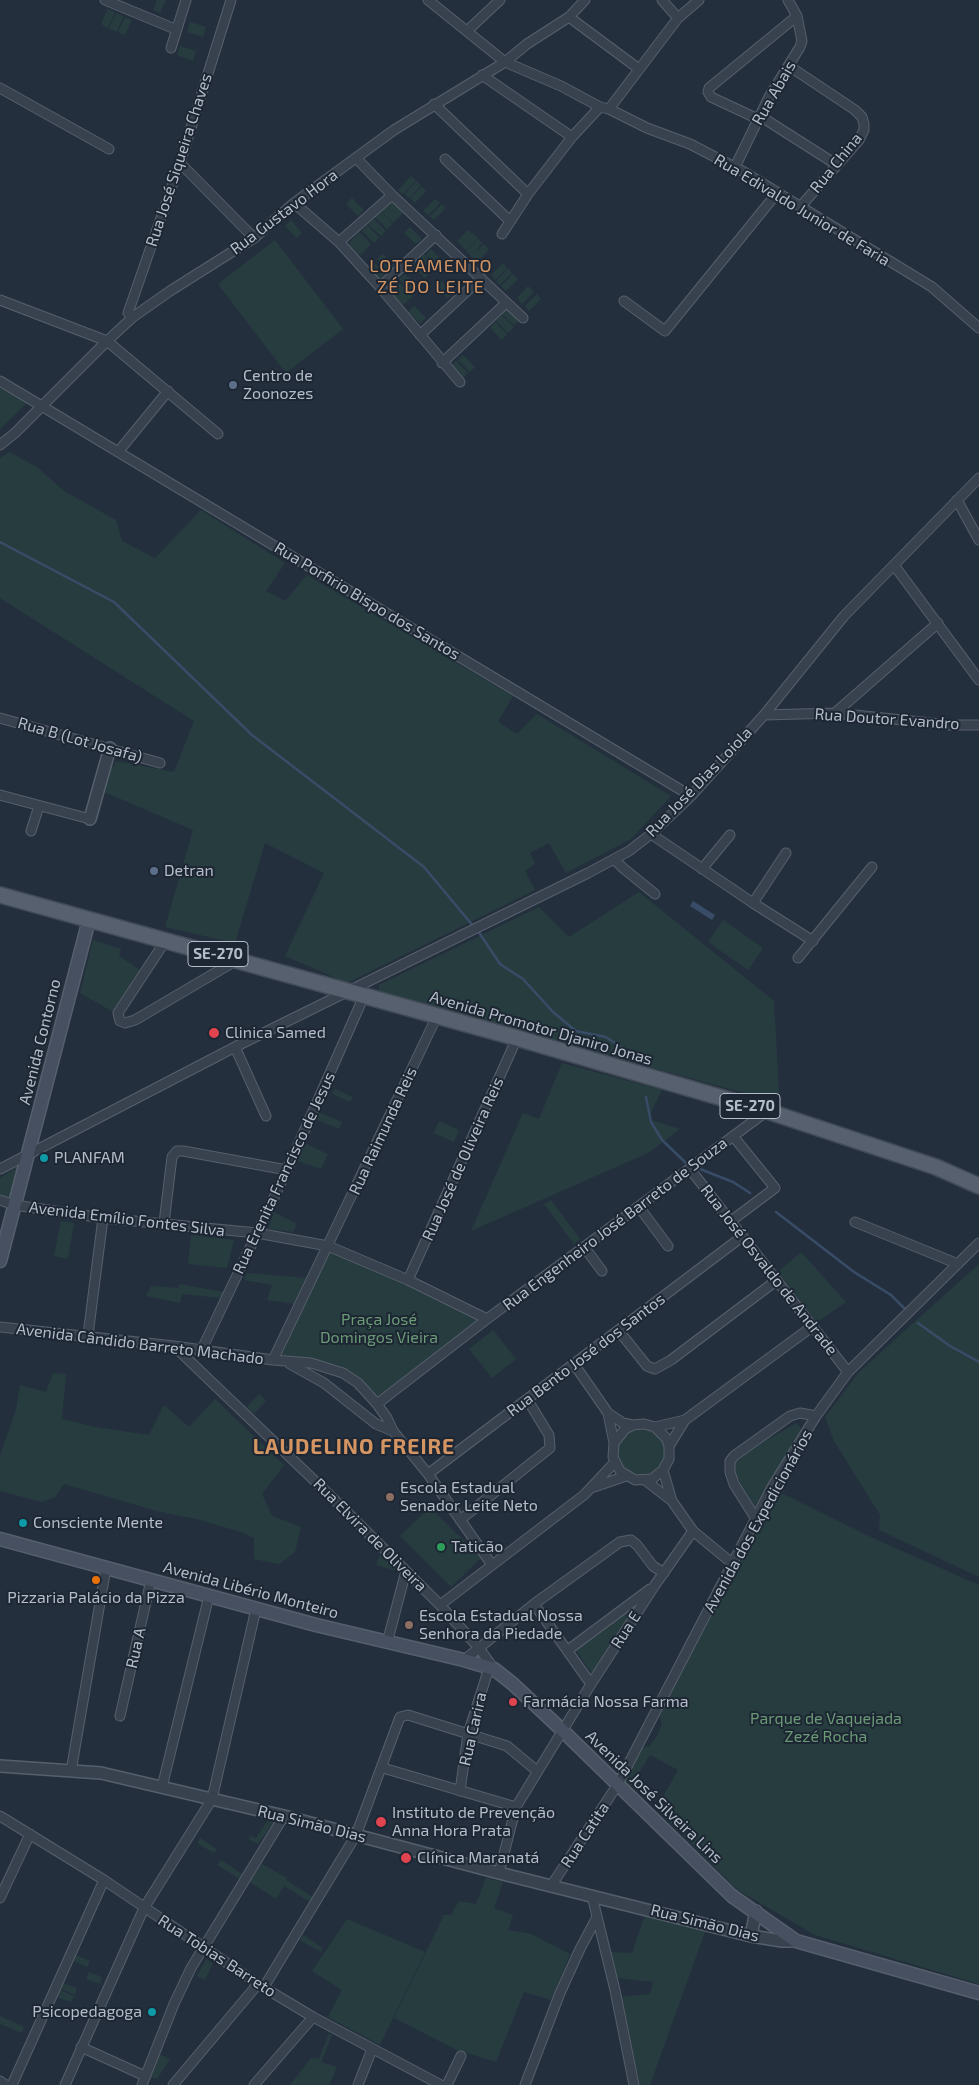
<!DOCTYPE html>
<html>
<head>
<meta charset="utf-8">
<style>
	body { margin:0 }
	canvas { display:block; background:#242f3e }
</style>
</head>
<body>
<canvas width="979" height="2085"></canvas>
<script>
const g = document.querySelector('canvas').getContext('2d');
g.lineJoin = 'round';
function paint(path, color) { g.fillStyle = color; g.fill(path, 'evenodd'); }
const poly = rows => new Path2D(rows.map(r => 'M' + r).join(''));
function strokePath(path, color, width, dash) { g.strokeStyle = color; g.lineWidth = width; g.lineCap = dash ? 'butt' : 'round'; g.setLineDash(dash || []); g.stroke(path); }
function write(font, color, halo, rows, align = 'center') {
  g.font = font + ' "Exo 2",sans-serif'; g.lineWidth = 4; g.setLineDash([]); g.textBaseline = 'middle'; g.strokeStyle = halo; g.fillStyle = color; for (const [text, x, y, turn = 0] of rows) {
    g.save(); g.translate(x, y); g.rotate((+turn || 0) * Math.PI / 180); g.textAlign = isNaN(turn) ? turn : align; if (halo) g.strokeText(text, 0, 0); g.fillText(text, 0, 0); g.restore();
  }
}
paint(poly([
	[157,0,166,0,160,13,153,10],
	[108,9,115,12,108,28,101,24],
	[116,13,123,16,117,32,109,29],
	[125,17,132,20,125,35,118,32],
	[190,22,206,27,203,37,187,32],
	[180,46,196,51,193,61,177,55],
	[411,176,416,181,403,194,398,190],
	[417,181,421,186,409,198,405,194],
	[422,187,426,191,415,203,410,198],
	[352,198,364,210,358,216,346,204],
	[393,199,405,211,393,223,381,211],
	[435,199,440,203,428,215,423,211],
	[442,204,446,208,434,220,430,216],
	[381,212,393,224,387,229,375,217],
	[374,219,386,231,381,236,368,224],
	[291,220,302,233,297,238,285,226],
	[367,225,379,237,374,243,362,231],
	[410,227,422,239,416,244,404,233],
	[468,230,478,238,466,250,461,246,470,236,461,245,457,241],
	[359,232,371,244,360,256,348,244],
	[478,239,482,243,474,253,484,244,489,250,477,262,466,251],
	[275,240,343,329,286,373,218,284],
	[431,249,443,261,438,266,426,255],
	[383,254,395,265,389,271,377,259],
	[424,254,436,266,425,278,413,266],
	[373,262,385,273,380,279,368,267],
	[503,263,507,268,495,280,491,275],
	[508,268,512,273,500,285,496,281],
	[405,274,417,286,411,291,399,279],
	[513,274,518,279,506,291,501,286],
	[397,281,413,296,402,306,388,289],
	[441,281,453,293,447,298,435,286],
	[528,286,534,292,522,304,517,298],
	[537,294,541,299,529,311,525,306],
	[414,306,426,318,420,324,408,312],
	[508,308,520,320,514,325,502,314],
	[502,315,514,327,508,333,496,321],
	[495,322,507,334,502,340,490,328],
	[463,355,475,367,470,372,458,360],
	[456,361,468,373,462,379,450,367],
	[0,388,28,402,0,429],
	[9,452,37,467,64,491,116,520,122,541,155,558,201,510,285,563,266,591,285,601,307,575,513,696,498,722,517,734,537,714,671,796,631,839,566,873,549,843,530,853,535,864,525,871,535,890,347,983,285,956,324,873,265,843,235,943,165,927,193,830,104,792,106,778,116,761,174,772,194,721,0,598,0,458],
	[639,892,774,1001,779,1094,765,1099,379,991,379,985,539,907,569,937],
	[723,920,763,948,748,970,708,942],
	[93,940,121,949,119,956,140,970,115,1013,80,993],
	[562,1063,662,1090,648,1119,680,1129,648,1153,471,1231,523,1113,539,1119],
	[335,1089,353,1097,350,1102,332,1094],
	[318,1112,342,1122,339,1129,315,1119],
	[439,1121,459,1130,454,1142,434,1133],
	[302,1142,328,1154,321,1169,295,1160],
	[19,1166,12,1198,0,1194,0,1178],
	[551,1200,580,1239,574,1244,544,1204],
	[274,1212,297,1224,293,1232,268,1229],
	[61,1221,74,1223,68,1259,54,1256],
	[191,1235,234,1240,227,1268,188,1264],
	[329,1249,407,1284,480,1320,376,1398,361,1381,339,1365,313,1361,277,1360],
	[801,1252,846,1302,817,1322,778,1272],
	[979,1264,979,1577,879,1530,880,1515,834,1441,825,1417,859,1372],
	[247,1273,306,1278,294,1304,267,1300,272,1285,244,1280],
	[179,1284,224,1292,221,1298,182,1294,180,1303,146,1296,151,1286,179,1288],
	[493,1330,516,1359,492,1378,469,1349],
	[53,1373,66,1374,62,1419,95,1427,149,1435,164,1405,189,1427,215,1399,284,1465,262,1494,272,1516,301,1527,295,1552,279,1564,254,1559,254,1538,244,1533,197,1519,160,1512,64,1484,55,1497,42,1502,0,1491,0,1455,16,1410,20,1385,46,1392],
	[259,1394,266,1401,254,1414,247,1407],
	[797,1423,802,1431,755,1507,734,1472,734,1463,765,1441],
	'617 1452a24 24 0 1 1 48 0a24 24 0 1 1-48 0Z',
	[779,1492,875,1539,979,1585,979,1984,815,1935,738,1890,656,1809,678,1770,650,1755,631,1786,623,1781,643,1747,650,1746,657,1736,662,1724,659,1716,747,1548],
	[430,1507,481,1558,451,1587,400,1536],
	[380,1555,400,1570,398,1571,376,1565],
	[641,1600,592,1674,576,1650],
	[270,1817,277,1818,258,1844,248,1839,251,1836,256,1838],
	[200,1838,217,1849,214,1853,197,1843],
	[221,1860,244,1875,241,1880,217,1865],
	[262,1864,287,1878,286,1880,313,1897,310,1902,284,1886,276,1899,250,1882],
	[486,1878,503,1882,494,1908,513,1915,508,1930,531,1934,570,1954,551,2000,524,1992,496,2062,457,2050,394,2018,444,1915,451,1915,459,1901,476,1904],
	[645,1915,706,1929,650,2085,640,2085,620,1997,650,1994,653,1982,618,1978,610,1952,632,1953],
	[347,1919,425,1952,380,2045,328,2017,342,1990,312,1971],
	[303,1935,323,1948,321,1952,300,1940],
	[76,1955,90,1961,87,1967,74,1961],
	[206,1959,213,1963,205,1980,197,1976],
	[89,1972,102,1977,100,1984,86,1979],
	[63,1983,77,1988,75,1995,61,1989],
	[60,1990,74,1996,71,2002,57,1997],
	[0,2016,24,2027,22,2033,0,2024],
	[329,2033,332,2035,321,2062,337,2067,329,2085,290,2085,311,2058,319,2059],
	[159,2054,170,2059,157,2079,149,2077]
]), '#263c3f');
paint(poly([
	[693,901,715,915,712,920,690,906]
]), '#394c67');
strokePath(poly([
	[0,542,114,602,252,735,424,867,474,927],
	[478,931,500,964,523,979,553,1012,576,1031,606,1037,640,1060],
	[646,1097,651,1122,662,1140,686,1163],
	[700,1169,733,1182,750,1193],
	[776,1212,854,1272,891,1295,904,1308],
	[918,1323,950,1346,979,1362]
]), '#394c67', 2.5);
const minor = poly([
	[105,0,175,29],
	[428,0,505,62,561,86,600,107,609,109,647,128,690,144,744,172,932,287,979,328],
	[662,0,678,18],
	[569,17,639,69],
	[467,31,500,0],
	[171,48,186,0],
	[789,66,855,110,862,117,864,124,864,130,859,140,801,206],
	[482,75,572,137],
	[0,88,109,149],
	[434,104,528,194],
	[609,109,678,18,699,0],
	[760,116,837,165],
	[758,119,711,97,708,92,709,88,797,16],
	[356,158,392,195,523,318],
	[445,159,510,221],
	[180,163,254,238],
	[735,167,769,97,800,47,802,41,797,16,788,0],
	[294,203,339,242,380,287,460,382],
	[502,234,528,194,572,137,600,107],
	[339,242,392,195],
	[380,287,436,235],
	[0,300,107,341,218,434],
	[624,301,665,331,777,193],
	[133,317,128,313,180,163,231,0],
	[420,335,481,278],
	[442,363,506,303],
	[0,381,691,796],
	[0,445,15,433,107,341,133,317,170,291,254,238,294,203,394,130,505,62,527,44,569,17,585,0],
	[118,452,168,391],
	[957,500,979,540],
	[894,565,979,680],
	[835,713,938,623],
	[764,715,835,713,950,725,979,725],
	[0,718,160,763],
	[0,795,90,819],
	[31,831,39,806],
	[651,834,753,903,813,941],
	[614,859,623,868,655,894],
	[702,869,730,835],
	[753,903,786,853],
	[166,940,118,1013,120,1021,125,1023,135,1020,237,960],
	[798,958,872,867],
	[235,1047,266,1116],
	[0,1169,235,1047,588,873,629,851,651,834,691,796,764,715,844,616,979,478],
	[690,1169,848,1372],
	[0,1200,14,1205,103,1218,257,1233,328,1246,408,1280,487,1319],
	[639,1207,668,1246],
	[731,1221,775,1188,733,1136],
	[855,1222,958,1264],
	[164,1223,172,1157,177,1151,183,1151,287,1170],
	[585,1248,602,1271],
	[408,1280,517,1038],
	[0,1327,174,1346,273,1360,311,1363,343,1373,358,1383,377,1404,387,1418,393,1431,428,1474,492,1565],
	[619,1331,647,1366,655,1369,671,1360,777,1280],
	[88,1335,103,1218],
	[174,1346,341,1506,440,1605,479,1648,494,1669],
	[202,1349,287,1170,364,996],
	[273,1360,437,1016],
	[290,1364,324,1383,376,1424,393,1431],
	[574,1364,608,1413,614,1443,613,1457,620,1471,635,1480,652,1479,663,1470,669,1459,669,1446,666,1438,655,1427,644,1424,633,1425,625,1429,614,1443],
	[377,1404,487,1319,767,1111],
	[608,1413,623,1423,633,1425],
	[655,1427,685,1420,813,1326],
	[669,1446,685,1420],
	[663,1470,672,1501,693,1531,733,1564],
	[428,1474,743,1236],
	[645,1480,672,1501],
	[594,1487,626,1476],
	[756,1519,734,1484,730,1472,730,1461,734,1456,790,1416,800,1413,816,1416],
	[460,1520,550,1448,549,1435,527,1399],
	[534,1604,591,1684],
	[440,1605,584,1495,615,1462],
	[387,1643,406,1571],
	[568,1650,650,1589],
	[464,1660,534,1604,620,1542,631,1540,637,1545,653,1566,664,1573],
	[120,1716,151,1580],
	[383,1768,516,1807],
	[71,1771,106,1568],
	[162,1787,209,1596],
	[460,1791,468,1734,489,1668],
	[0,1816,104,1880,258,1984,313,2017,441,2085],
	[499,1873,516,1807,591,1684,655,1585,693,1531],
	[551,1886,618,1784,772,1487,816,1416,848,1372,979,1243],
	[592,1896,615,1990,634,2085],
	[0,1898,30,1834],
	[264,1987,356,1835,400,1717,408,1715,507,1746,537,1771],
	[81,2047,145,2076],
	[0,2081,6,2085],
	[12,2085,104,1880],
	[65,2085,144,1908,212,1799,256,1609],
	[142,2085,174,2004,191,1968,284,1816],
	[173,2085,258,1984],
	[254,2085,313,2017],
	[358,2085,372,2049],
	[447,2085,461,2056],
	[525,2085,560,1993,580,1949,597,1917]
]);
const tertiary = poly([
	[90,819,110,748],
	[0,1766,101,1773,284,1816,499,1873,751,1936,782,1941,796,1941],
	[751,1936,756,1911]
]);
const secondary = poly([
	[0,1261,89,920],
	[0,1539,316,1625,464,1660,494,1669,513,1684,563,1731,732,1896,796,1941,979,1993]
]);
const primary = poly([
	[0,895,517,1038,767,1111,936,1167,979,1186]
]);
strokePath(minor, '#565f6c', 11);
strokePath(tertiary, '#565f6c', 14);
strokePath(secondary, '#565f6c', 15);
strokePath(primary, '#414a57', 18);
strokePath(minor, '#38414e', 9);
strokePath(tertiary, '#38414e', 11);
strokePath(secondary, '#465061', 12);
strokePath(primary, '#56606e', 15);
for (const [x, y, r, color] of [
	[233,385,5,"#5c6f8a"],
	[154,871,5,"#5c6f8a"],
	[214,1033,6,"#e0444e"],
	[44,1158,5,"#0f9aa8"],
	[390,1497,5,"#8d6e63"],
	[23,1523,5,"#0f9aa8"],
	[441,1547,5,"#2e9e5b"],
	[96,1580,5,"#e8710a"],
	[409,1625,5,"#8d6e63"],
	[513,1702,5,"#e0444e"],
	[381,1822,6,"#e0444e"],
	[406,1858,6,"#e0444e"],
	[152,2012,5,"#0f9aa8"]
]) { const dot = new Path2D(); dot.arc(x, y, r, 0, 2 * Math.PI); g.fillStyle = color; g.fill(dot); strokePath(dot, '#1d2633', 2); }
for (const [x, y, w] of [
	[218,954,60],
	[750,1106,60]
]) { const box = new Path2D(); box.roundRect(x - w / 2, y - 12.5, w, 25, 4); g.fillStyle = '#1d2633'; g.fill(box); strokePath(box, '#b4bcc9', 1); }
write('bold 15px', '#b4bcc9', null, [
	["SE-270",218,954],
	["SE-270",750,1106]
]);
write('16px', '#b4bcc9', '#1d2633', [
	["Rua Abais",774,93,-60],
	["Rua José Siqueira Chaves",179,160,-72],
	["Rua China",836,163,-51],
	["Rua Edivaldo Junior de Faria",802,210,31],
	["Rua Gustavo Hora",284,212,-37],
	["Rua Porfirio Bispo dos Santos",367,601,31],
	["Rua Doutor Evandro",887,719,4],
	["Rua B (Lot Josafa)",80,740,16],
	["Rua José Dias Loiola",699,782,-46],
	["Avenida Promotor Djaniro Jonas",541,1028,16],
	["Avenida Contorno",40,1042,-76],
	["Rua Raimunda Reis",383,1131,-65],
	["Rua José de Oliveira Reis",463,1159,-66],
	["Rua Erenita Francisco de Jesus",284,1173,-65],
	["Avenida Emílio Fontes Silva",127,1219,7],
	["Rua Engenheiro José Barreto de Souza",615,1224,-37],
	["Rua José Osvaldo de Andrade",769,1270,52],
	["Avenida Cândido Barreto Machado",140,1344,7],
	["Rua Bento José dos Santos",586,1355,-37],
	["Avenida dos Expedicionários",758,1521,-61],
	["Rua Elvira de Oliveira",370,1535,45],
	["Avenida Libério Monteiro",251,1590,15],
	["Rua E",626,1630,-57],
	["Rua A",136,1648,-77],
	["Rua Carira",473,1729,-77],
	["Avenida José Silveira Lins",654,1797,44],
	["Rua Simão Dias",312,1824,14],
	["Rua Catita",585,1835,-57],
	["Rua Simão Dias",705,1923,14],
	["Rua Tobias Barreto",217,1956,33]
]);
write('16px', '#b4bcc9', '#1d2633', [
	["Centro de",243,376],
	["Zoonozes",243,394],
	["Detran",164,871],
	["Clinica Samed",225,1033],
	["PLANFAM",54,1158],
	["Escola Estadual",400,1488],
	["Senador Leite Neto",400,1506],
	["Consciente Mente",33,1523],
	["Taticão",451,1547],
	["Pizzaria Palácio da Pizza",96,1598,"center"],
	["Escola Estadual Nossa",419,1616],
	["Senhora da Piedade",419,1634],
	["Farmácia Nossa Farma",523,1702],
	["Instituto de Prevenção",392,1813],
	["Anna Hora Prata",392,1831],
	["Clínica Maranatá",417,1858],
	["Psicopedagoga",142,2012,"right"]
], 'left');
write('16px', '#6b9a76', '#1d2633', [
	["Praça José",379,1320],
	["Domingos Vieira",379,1338],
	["Parque de Vaquejada",826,1719],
	["Zezé Rocha",826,1737]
]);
g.letterSpacing = '1px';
write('18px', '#d59563', '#1d2633', [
	["LOTEAMENTO",431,266],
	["ZÉ DO LEITE",431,287]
]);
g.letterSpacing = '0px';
g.letterSpacing = '1px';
write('bold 21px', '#d59563', '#1d2633', [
	["LAUDELINO FREIRE",354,1447]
]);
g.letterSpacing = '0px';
</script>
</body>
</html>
